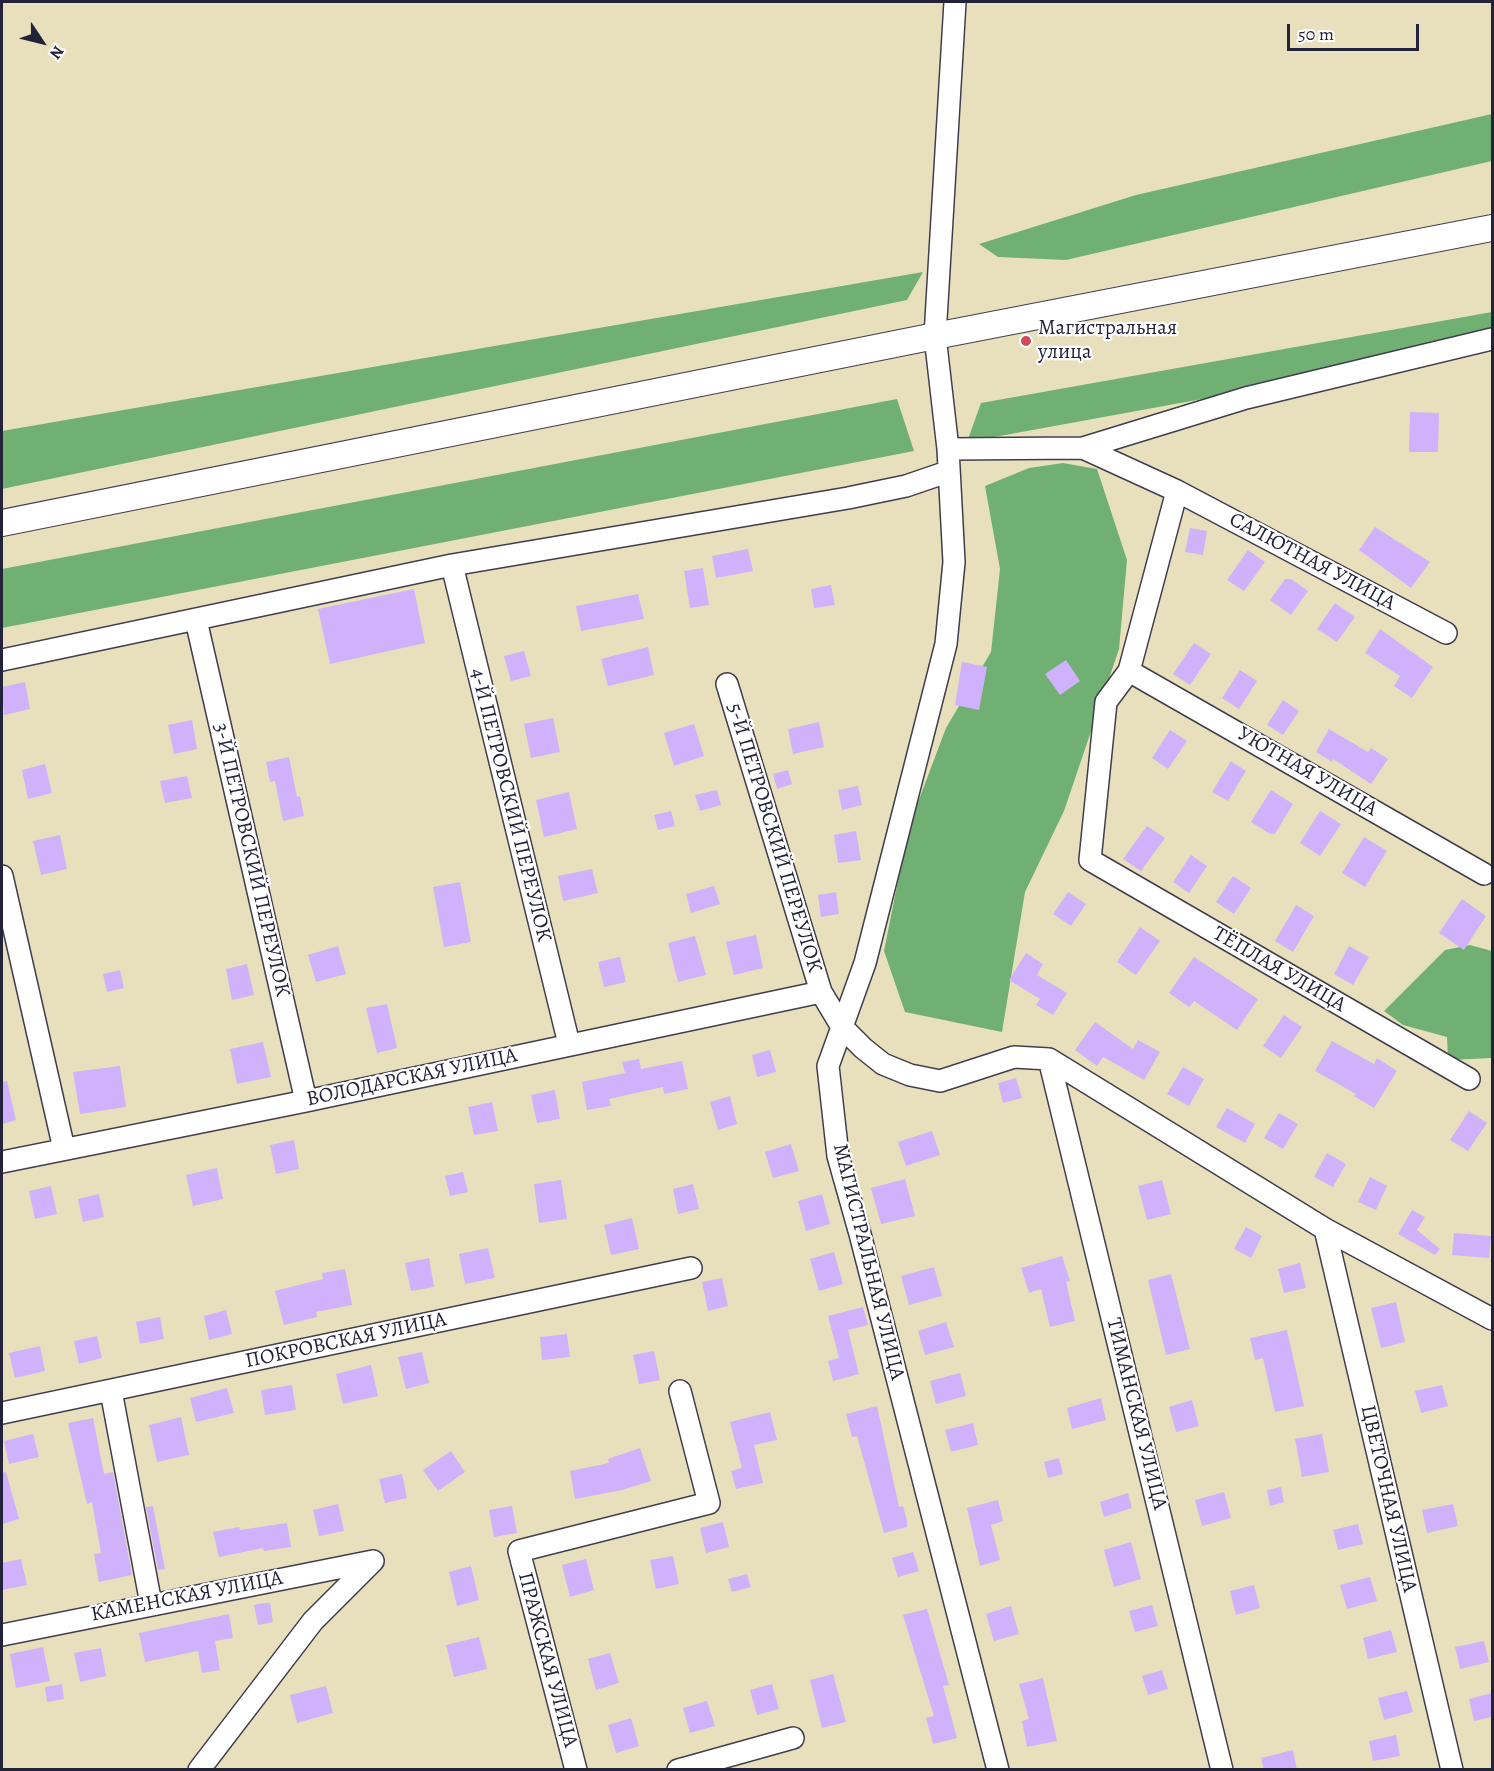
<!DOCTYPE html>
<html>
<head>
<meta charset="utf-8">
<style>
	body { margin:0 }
	#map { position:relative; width:1494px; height:1771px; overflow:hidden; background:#e8e0bc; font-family:Alegreya,serif }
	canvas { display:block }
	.frame { position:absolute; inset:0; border:3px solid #22223b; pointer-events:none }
	.north { position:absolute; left:12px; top:12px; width:60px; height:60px; -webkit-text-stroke:4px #fff; paint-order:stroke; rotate:125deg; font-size:16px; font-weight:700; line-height:24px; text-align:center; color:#22223b }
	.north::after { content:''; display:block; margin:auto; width:21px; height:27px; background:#22223b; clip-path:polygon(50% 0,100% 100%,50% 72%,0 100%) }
	.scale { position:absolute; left:1287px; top:24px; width:132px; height:27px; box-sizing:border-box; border:3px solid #22223b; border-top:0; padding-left:8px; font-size:18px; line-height:21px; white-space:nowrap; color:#22223b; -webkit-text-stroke:4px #fff; paint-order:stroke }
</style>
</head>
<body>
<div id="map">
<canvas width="1494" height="1771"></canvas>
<div class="frame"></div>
<div class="north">N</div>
<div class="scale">50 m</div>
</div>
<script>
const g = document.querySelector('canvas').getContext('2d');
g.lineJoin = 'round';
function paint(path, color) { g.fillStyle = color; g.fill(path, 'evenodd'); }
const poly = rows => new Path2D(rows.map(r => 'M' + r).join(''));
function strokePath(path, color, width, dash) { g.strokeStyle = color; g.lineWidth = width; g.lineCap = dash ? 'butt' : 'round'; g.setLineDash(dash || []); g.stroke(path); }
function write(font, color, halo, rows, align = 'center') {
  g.font = font + ' Alegreya,serif'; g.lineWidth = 4.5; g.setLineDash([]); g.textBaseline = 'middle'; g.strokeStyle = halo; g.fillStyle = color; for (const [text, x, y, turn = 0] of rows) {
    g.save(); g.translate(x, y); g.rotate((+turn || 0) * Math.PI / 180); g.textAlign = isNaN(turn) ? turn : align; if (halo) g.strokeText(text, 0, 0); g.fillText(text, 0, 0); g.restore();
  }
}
paint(poly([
	[1492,114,1492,161,1066,260,998,257,979,244,1136,195],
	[923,272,907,300,2,489,2,431],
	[1492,312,1492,346,967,442,981,403],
	[897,399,914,451,2,628,2,569],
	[1063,463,1097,469,1127,560,1119,649,1064,811,1025,892,1002,1032,905,1012,884,951,909,826,946,728,991,652,1000,569,985,486,1029,468],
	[1470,945,1492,951,1492,1058,1448,1060,1447,1037,1403,1025,1384,1011,1445,950]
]), '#70b173');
paint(poly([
	[1410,412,1439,413,1438,452,1409,452],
	[1375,527,1430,562,1411,588,1359,550],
	[1190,528,1207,531,1203,555,1185,552],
	[748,549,753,571,716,578,712,556],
	[1248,550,1265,562,1244,591,1227,580],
	[703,568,709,605,690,608,684,571],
	[1285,579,1291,579,1308,591,1291,615,1270,600],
	[831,585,835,605,814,608,811,589],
	[414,589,425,643,330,664,318,609],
	[638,594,644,619,581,631,576,606],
	[1335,603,1355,617,1337,642,1317,629],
	[1380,629,1433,667,1412,698,1394,686,1400,676,1365,653],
	[1194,643,1211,654,1190,685,1173,674],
	[648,647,654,675,608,686,601,659],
	[524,651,531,676,511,681,504,656],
	[1066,660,1080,681,1060,695,1045,674],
	[962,662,987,667,979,710,955,705],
	[1240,670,1257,681,1239,709,1222,698],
	[25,682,30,709,4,715,2,687],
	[1283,700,1299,711,1283,735,1267,725],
	[553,718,560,752,531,758,524,724],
	[192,720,197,749,174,754,168,725],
	[819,722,824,747,793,754,788,729],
	[694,724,704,756,674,766,664,733],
	[1329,729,1368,752,1371,748,1388,759,1371,784,1333,759,1332,762,1316,752],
	[1170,730,1187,741,1168,769,1152,758],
	[289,757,297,797,300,796,304,816,283,821,275,781,270,782,266,762],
	[1231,761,1246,771,1228,801,1212,792],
	[45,764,52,793,28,799,22,770],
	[788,770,792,784,777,789,773,774],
	[187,776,192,798,165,803,160,781],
	[858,786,862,805,842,810,838,790],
	[717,790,721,805,700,811,695,795],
	[1271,790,1293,804,1275,834,1270,834,1251,822],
	[569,792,577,829,544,837,536,800],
	[671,811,675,826,658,830,654,815],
	[1320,811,1341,824,1320,856,1300,843],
	[1147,826,1165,838,1141,871,1123,859],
	[856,831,861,860,838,863,834,835],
	[60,835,67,869,41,875,33,841],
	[1364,837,1387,851,1365,887,1342,873],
	[1191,855,1207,866,1189,893,1173,882],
	[592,869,598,893,563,901,558,876],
	[1233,876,1251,888,1234,914,1216,902],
	[460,882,471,942,444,947,433,887],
	[714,886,720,904,691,913,686,894],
	[836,892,839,914,821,917,818,895],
	[1068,892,1086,904,1071,926,1053,914],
	[1462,899,1486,916,1464,950,1439,933],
	[1296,905,1314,916,1293,952,1275,941],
	[1140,927,1160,941,1136,975,1117,962],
	[756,935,763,968,734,975,726,942],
	[695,936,706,975,678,982,668,943],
	[338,946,346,974,316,982,308,955],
	[1349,946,1369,957,1353,985,1334,974],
	[1026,953,1043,964,1037,975,1067,993,1053,1015,1036,1005,1040,999,1009,980],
	[620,957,626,982,604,987,598,962],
	[1194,957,1258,999,1237,1030,1194,1001,1189,1007,1169,993],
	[247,964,254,995,232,1000,226,969],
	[120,970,124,988,107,992,103,974],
	[387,1004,397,1048,377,1053,366,1008],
	[1284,1015,1302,1027,1281,1058,1263,1046],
	[1095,1022,1133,1049,1138,1040,1160,1052,1144,1080,1103,1057,1097,1066,1075,1050],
	[1332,1041,1374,1064,1377,1058,1397,1071,1374,1108,1354,1096,1356,1094,1315,1071],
	[263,1042,271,1077,237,1084,230,1049],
	[770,1050,776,1072,757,1077,752,1055],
	[639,1059,641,1069,682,1061,688,1089,664,1094,663,1087,609,1099,611,1106,587,1110,582,1082,625,1073,622,1062],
	[120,1066,126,1107,80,1114,73,1072],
	[1183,1067,1204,1079,1189,1106,1167,1094],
	[1016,1078,1022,1098,1003,1103,998,1083],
	[7,1081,16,1120,2,1124,2,1082],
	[555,1090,560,1119,537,1123,531,1095],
	[730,1096,737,1124,718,1130,710,1102],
	[492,1102,498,1131,474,1135,468,1107],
	[1227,1108,1255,1124,1245,1143,1216,1127],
	[1469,1111,1487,1123,1468,1151,1450,1140],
	[1279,1113,1298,1124,1283,1149,1264,1138],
	[932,1131,940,1155,906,1166,898,1142],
	[294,1140,299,1169,276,1174,270,1145],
	[791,1144,799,1171,773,1178,765,1152],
	[1327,1153,1346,1164,1333,1187,1314,1177],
	[217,1168,223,1199,193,1206,186,1175],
	[463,1172,468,1192,450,1196,445,1176],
	[1370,1177,1387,1186,1376,1210,1358,1202],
	[905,1179,915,1216,881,1224,871,1188],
	[561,1180,567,1219,539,1223,534,1184],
	[1162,1180,1171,1214,1147,1220,1138,1186],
	[693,1184,699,1209,678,1214,673,1189],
	[51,1186,57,1214,35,1219,29,1191],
	[99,1194,104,1217,83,1222,78,1199],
	[822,1194,830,1224,806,1231,798,1201],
	[1412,1210,1425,1217,1417,1230,1440,1249,1435,1255,1398,1234],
	[632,1218,639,1249,611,1255,604,1225],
	[1246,1227,1262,1236,1251,1258,1234,1249],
	[1454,1233,1491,1236,1489,1258,1452,1255],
	[488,1248,495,1278,465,1284,459,1254],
	[834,1252,843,1284,819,1291,810,1259],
	[1062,1256,1070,1281,1066,1282,1075,1321,1050,1327,1041,1289,1029,1293,1021,1268],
	[429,1258,434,1287,411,1291,405,1263],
	[1300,1263,1306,1288,1284,1293,1278,1269],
	[934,1267,942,1296,909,1305,901,1276],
	[345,1269,352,1305,316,1312,317,1317,284,1325,275,1291,323,1279,322,1273],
	[1171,1274,1190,1349,1166,1355,1148,1280],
	[722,1278,728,1306,708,1311,702,1282],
	[1396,1302,1405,1342,1381,1348,1371,1308],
	[863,1307,868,1325,848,1330,859,1374,833,1381,828,1361,839,1358,828,1316],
	[226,1310,232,1334,209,1340,204,1316],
	[160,1317,164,1339,140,1344,136,1322],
	[946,1322,954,1347,925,1355,918,1331],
	[1287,1330,1304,1406,1275,1412,1263,1358,1255,1360,1250,1338],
	[567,1334,570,1357,542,1360,540,1337],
	[97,1336,102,1358,79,1364,74,1341],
	[40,1346,45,1371,15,1378,9,1353],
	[654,1351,660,1380,639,1384,633,1355],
	[422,1352,429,1383,406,1389,398,1357],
	[371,1365,378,1396,343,1404,336,1374],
	[960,1373,966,1396,936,1404,930,1381],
	[292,1385,296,1410,265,1415,261,1390],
	[1442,1385,1448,1406,1421,1413,1415,1391],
	[227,1388,234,1413,196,1422,190,1398],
	[1101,1398,1106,1420,1072,1429,1067,1408],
	[1192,1400,1199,1426,1176,1432,1169,1407],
	[877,1406,899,1507,903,1506,907,1521,907,1527,884,1533,857,1436,852,1437,846,1414],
	[770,1412,777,1440,754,1445,763,1483,736,1489,731,1471,742,1468,730,1422],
	[181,1417,189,1455,157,1462,149,1425],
	[93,1418,104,1474,113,1472,132,1575,99,1582,94,1554,101,1553,92,1502,87,1504,68,1423],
	[973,1423,978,1445,951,1452,945,1430],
	[33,1434,39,1457,9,1464,4,1441],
	[1322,1434,1329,1472,1302,1477,1295,1439],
	[640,1448,651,1481,622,1490,575,1499,570,1471,609,1463,608,1459],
	[451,1451,465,1472,438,1491,423,1470],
	[1059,1458,1063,1474,1048,1478,1044,1462],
	[6,1472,19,1519,2,1524,2,1473],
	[402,1474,407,1498,385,1503,379,1479],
	[1281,1487,1284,1502,1270,1506,1267,1490],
	[1224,1492,1231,1518,1202,1526,1195,1500],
	[1128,1493,1132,1508,1104,1517,1100,1502],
	[998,1500,1003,1521,991,1525,1000,1560,980,1566,967,1508],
	[338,1504,344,1531,319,1536,313,1510],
	[1453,1504,1458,1526,1427,1533,1422,1510],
	[153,1506,165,1569,158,1570,146,1507],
	[512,1506,517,1533,494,1537,489,1510],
	[723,1522,729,1547,706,1553,700,1528],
	[287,1523,291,1547,264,1551,263,1548,219,1557,213,1532,239,1527,240,1530],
	[1358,1524,1363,1544,1338,1550,1333,1530],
	[1131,1542,1141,1579,1114,1587,1104,1550],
	[913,1552,919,1571,898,1577,892,1558],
	[673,1556,679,1584,656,1589,650,1560],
	[21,1559,27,1585,2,1590,2,1563],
	[586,1559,594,1590,570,1597,562,1565],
	[471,1566,479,1600,457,1606,449,1572],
	[747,1574,751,1587,732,1592,728,1579],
	[1370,1577,1377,1601,1347,1609,1340,1585],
	[1254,1585,1260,1608,1236,1615,1230,1591],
	[264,1603,270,1603,273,1622,258,1625,254,1605],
	[1152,1605,1158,1626,1135,1632,1129,1611],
	[1011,1606,1019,1634,994,1641,986,1614],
	[927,1609,949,1685,943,1686,957,1738,933,1744,926,1718,934,1716,903,1615],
	[229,1614,233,1638,215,1641,220,1670,202,1673,198,1651,145,1662,139,1633],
	[1391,1630,1397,1652,1368,1659,1363,1638],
	[479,1637,487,1669,454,1677,446,1645],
	[1484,1641,1489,1662,1460,1669,1455,1647],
	[43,1647,50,1681,16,1688,10,1654],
	[101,1648,106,1676,80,1682,74,1653],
	[610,1653,619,1683,596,1690,588,1659],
	[1162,1670,1168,1689,1148,1695,1142,1676],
	[833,1674,846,1722,822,1728,810,1680],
	[1043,1678,1057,1741,1027,1747,1022,1721,1029,1719,1019,1684],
	[62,1684,64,1699,47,1702,45,1687],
	[772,1684,779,1709,757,1715,750,1690],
	[326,1686,333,1713,297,1723,290,1695],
	[1407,1691,1413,1712,1384,1720,1378,1698],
	[1492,1693,1492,1717,1474,1721,1469,1699],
	[707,1701,715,1726,690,1733,683,1708],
	[631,1718,639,1746,616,1753,608,1725],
	[1396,1735,1400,1756,1373,1761,1369,1741],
	[1293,1750,1297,1770,1264,1770,1261,1758]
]), '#cfb2fb');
const minor = poly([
	[955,2,935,336,948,449,954,562,946,644,865,963,828,1066,838,1156,860,1234,998,1770],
	[1083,448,1246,398,1492,339],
	[948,449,1083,448,1177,491,1446,633],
	[1177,491,1129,671,1106,702,1090,860,1469,1079],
	[452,565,569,1044],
	[196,620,306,1101],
	[2,660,452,565,848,498,906,486,947,472],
	[1129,671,1484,874],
	[727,684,821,992,842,1027,863,1048,883,1064,910,1075,940,1081,1014,1057,1049,1059,1325,1229,1492,1319],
	[2,876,64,1149],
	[1049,1059,1222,1770],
	[2,1162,306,1101,821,992],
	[1325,1229,1452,1770],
	[111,1391,151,1604],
	[2,1413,691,1268],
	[2,1635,373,1561],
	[199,1770,313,1621,373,1561],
	[576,1770,519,1551,709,1503,680,1391],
	[678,1770,793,1738]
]);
const major = poly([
	[2,523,935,336,1492,228]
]);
strokePath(minor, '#403e4e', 24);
strokePath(major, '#403e4e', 28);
strokePath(minor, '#fff', 21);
strokePath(major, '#fff', 26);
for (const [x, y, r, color] of [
	[1026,341,6,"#d1495b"]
]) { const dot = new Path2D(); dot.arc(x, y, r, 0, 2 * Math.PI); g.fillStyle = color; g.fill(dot); strokePath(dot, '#fff', 2); }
write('21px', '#22223b', '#fff', [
	["Магистральная",1038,329],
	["улица",1038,353]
], 'left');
write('21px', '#22223b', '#fff', [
	["САЛЮТНАЯ УЛИЦА",1312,562,28],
	["УЮТНАЯ УЛИЦА",1307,772,30],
	["4-Й ПЕТРОВСКИЙ ПЕРЕУЛОК",510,805,76],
	["5-Й ПЕТРОВСКИЙ ПЕРЕУЛОК",774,838,73],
	["3-Й ПЕТРОВСКИЙ ПЕРЕУЛОК",251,860,77],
	["ТЁПЛАЯ УЛИЦА",1279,970,30],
	["ВОЛОДАРСКАЯ УЛИЦА",412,1078,-12],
	["МАГИСТРАЛЬНАЯ УЛИЦА",868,1262,76],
	["ПОКРОВСКАЯ УЛИЦА",346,1341,-12],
	["ТИМАНСКАЯ УЛИЦА",1136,1414,76],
	["ЦВЕТОЧНАЯ УЛИЦА",1388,1499,77],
	["КАМЕНСКАЯ УЛИЦА",187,1597,-11],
	["ПРАЖСКАЯ УЛИЦА",547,1660,75]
]);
</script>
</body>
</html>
